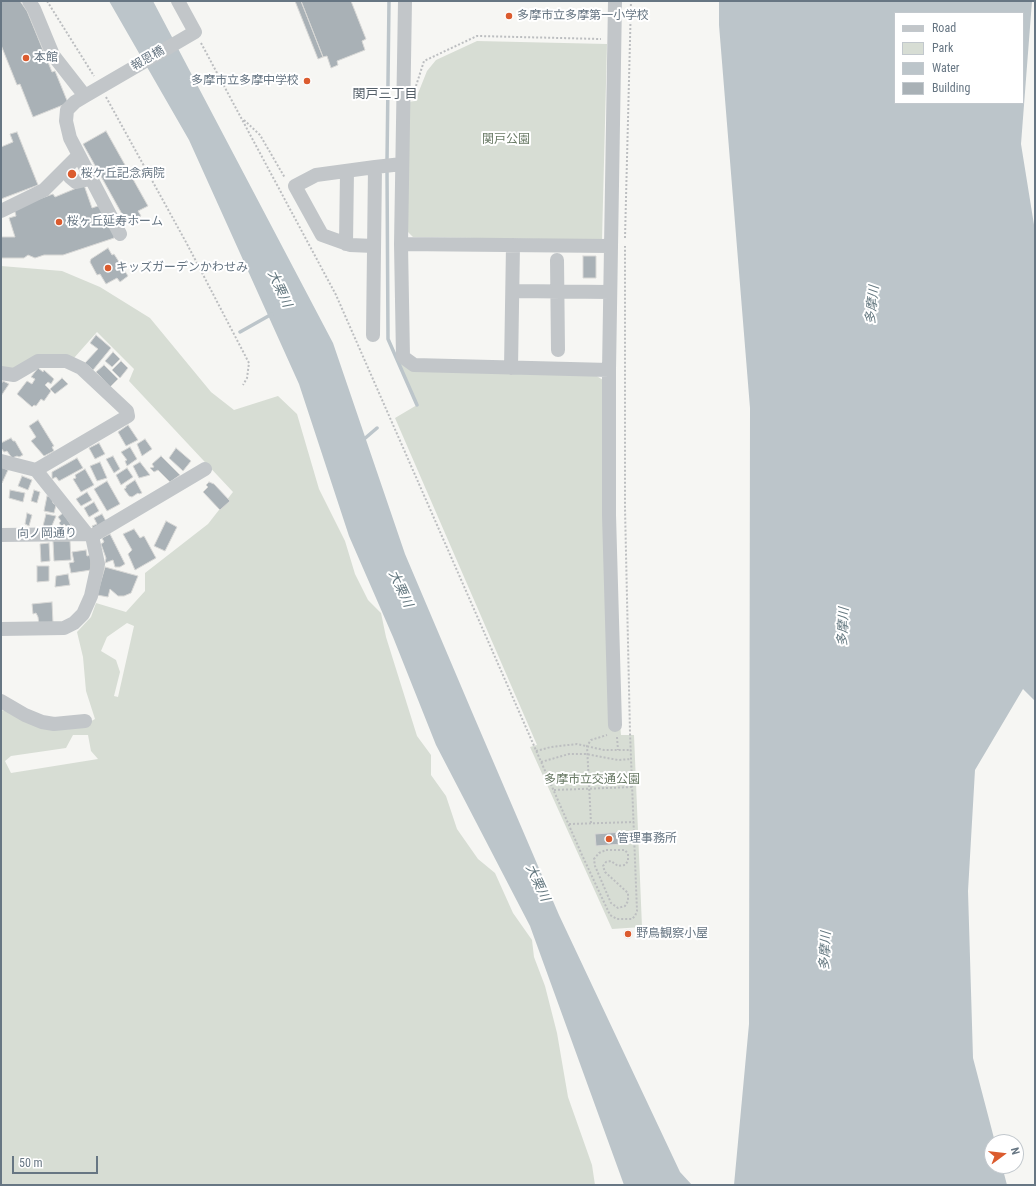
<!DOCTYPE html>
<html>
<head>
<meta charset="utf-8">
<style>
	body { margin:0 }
	#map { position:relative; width:1036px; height:1186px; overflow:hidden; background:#f6f6f3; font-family:"Roboto Condensed",sans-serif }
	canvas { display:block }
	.frame { position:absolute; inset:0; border:2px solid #677683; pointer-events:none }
	.legend { position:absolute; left:894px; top:12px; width:130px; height:92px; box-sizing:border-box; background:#fff; border:1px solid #c2c8cd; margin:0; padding:5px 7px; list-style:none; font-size:12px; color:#677683 }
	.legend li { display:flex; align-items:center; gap:8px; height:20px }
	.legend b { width:20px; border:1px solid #c2c8cd }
	.north { position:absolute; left:984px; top:1134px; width:40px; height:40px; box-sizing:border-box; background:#fff; border:1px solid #c2c8cd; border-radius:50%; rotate:75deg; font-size:11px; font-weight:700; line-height:16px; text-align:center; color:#677683 }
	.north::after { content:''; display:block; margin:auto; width:14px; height:18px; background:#db5b2e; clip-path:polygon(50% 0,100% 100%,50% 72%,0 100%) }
	.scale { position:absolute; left:12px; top:1156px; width:86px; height:18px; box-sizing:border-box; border:2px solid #677683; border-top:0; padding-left:5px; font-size:12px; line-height:14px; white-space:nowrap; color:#677683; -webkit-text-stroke:3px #fff; paint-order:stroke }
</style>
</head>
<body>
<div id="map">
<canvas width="1036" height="1186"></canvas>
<div class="frame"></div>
<ul class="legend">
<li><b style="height:5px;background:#c2c6c9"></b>Road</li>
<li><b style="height:11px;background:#d7ddd4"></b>Park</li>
<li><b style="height:11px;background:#bcc5ca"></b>Water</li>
<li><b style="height:11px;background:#a9b1b6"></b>Building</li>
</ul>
<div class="north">N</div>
<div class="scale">50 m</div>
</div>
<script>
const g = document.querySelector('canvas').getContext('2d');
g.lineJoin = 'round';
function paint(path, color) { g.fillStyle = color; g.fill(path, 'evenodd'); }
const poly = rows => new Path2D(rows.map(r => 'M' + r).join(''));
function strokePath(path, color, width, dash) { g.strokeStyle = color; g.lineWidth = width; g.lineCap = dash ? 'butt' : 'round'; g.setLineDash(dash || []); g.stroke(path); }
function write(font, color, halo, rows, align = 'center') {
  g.font = font + ' "Roboto Condensed","Noto Sans JP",sans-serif'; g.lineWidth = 4; g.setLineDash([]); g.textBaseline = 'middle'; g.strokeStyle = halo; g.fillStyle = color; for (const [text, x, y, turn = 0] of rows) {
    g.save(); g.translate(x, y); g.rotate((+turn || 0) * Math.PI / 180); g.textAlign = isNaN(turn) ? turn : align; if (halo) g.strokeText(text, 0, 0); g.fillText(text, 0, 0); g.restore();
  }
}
paint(poly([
	[477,41,607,44,602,240,413,237,408,232,408,102,415,101,427,71,436,60],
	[1,266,62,271,100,287,150,318,211,392,234,410,278,396,297,414,319,489,345,541,355,574,368,600,381,613,386,637,417,736,431,755,431,775,446,796,457,829,478,859,495,873,513,913,532,940,534,957,545,986,557,1033,568,1097,592,1165,595,1185,1,1185,1,710,17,714,86,724,95,719,86,691,83,657,77,632,91,617,96,603,126,612,145,591,145,573,208,524,233,492,129,381,134,369,97,332,74,358,48,354,9,371,1,369],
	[127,623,134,626,118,697,114,696,120,672,116,660,101,651,107,637],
	[73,735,88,735,91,751,98,759,11,773,5,761,11,756,66,748],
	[397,360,595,375,603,380,620,724,621,735,634,735,642,927,612,929,530,747,537,745,395,418,417,405]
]), '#d7ddd4');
paint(poly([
	[109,1,153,1,333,343,405,554,472,712,559,915,680,1172,692,1185,624,1185,530,926,436,745,393,637,349,536,299,384,189,140],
	[719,1,1032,1,1021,144,1035,231,1035,701,1023,689,975,770,968,891,973,1058,995,1142,992,1142,992,1166,1002,1166,1007,1185,734,1185,749,1024,750,408,719,25],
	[895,13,1023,13,1023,103,895,103]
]), '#bcc5ca');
strokePath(poly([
	[387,162,389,1],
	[387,168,388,339,417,405],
	[240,332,272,314],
	[363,440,377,428]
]), '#bcc5ca', 3.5);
const building = poly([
	[1,1,20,1,27,11,52,72,55,71,68,103,33,117,20,84,17,85,1,45,1,1],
	[295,1,301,1,323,57,318,59,295,1],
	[301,1,351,1,366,39,362,41,365,50,337,61,338,65,331,68,327,56,323,57,301,1],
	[106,131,148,206,138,211,141,216,127,223,83,144,106,131],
	[17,132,38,185,1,199,1,147,13,142,10,134,17,132],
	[84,185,92,208,101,205,109,228,116,227,114,238,63,255,44,255,35,258,28,255,24,258,1,258,1,237,15,237,9,218,16,216,14,208,53,194,55,197,84,185],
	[108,248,112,255,114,254,128,276,120,282,117,278,106,284,100,274,97,275,90,262,91,259,108,248],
	[583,256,596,256,596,278,583,278,583,256],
	[96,335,111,348,93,370,85,363,98,349,90,343,96,335],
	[113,352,120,359,112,367,105,361,113,352],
	[121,361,128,368,120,378,112,370,121,361],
	[104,365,118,379,110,387,96,372,104,365],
	[38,368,43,372,44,370,54,379,51,384,48,382,45,385,51,391,44,401,41,399,36,406,34,405,32,407,17,394,27,381,32,384,35,379,31,377,38,368],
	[62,378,68,384,55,394,50,389,62,378],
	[3,381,9,384,1,396,1,384,3,381],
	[38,420,54,446,52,447,54,451,44,456,31,441,36,437,29,426,38,420],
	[128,425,138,440,126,446,118,432,128,425],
	[11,438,13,441,15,441,23,455,19,457,17,456,12,458,7,451,4,452,1,448,1,443,11,438],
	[145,439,152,449,142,456,137,444,145,439],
	[99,443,105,454,95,459,89,448,99,443],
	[130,447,137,459,127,466,125,461,127,460,121,452,130,447],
	[176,448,191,461,183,471,169,458,176,448],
	[113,456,120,469,114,473,106,459,113,456],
	[161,456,180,475,170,482,158,470,154,472,150,468,154,467,152,464,161,456],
	[77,458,83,468,59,481,56,477,52,479,52,472,77,458],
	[100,462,107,478,97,481,90,466,100,462],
	[140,462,150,475,139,478,133,466,140,462],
	[1,467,8,470,2,483,1,483,1,467],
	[127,468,133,477,121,485,116,475,127,468],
	[85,469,94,485,81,492,73,479,76,478,75,475,85,469],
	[22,476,32,480,28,490,18,486,22,476],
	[135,480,142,493,139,494,138,493,132,497,129,496,124,489,126,488,126,486,135,480],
	[107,481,120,504,107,511,94,489,107,481],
	[209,482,214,484,230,501,220,510,203,492,208,487,206,485,209,482],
	[10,490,25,493,23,502,9,498,10,490],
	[34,490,40,492,37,503,31,501,34,490],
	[87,492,92,500,81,506,76,499,87,492],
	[47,496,52,497,53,503,56,505,54,513,44,511,47,496],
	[94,502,99,511,89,517,84,508,94,502],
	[27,513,32,515,29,526,25,524,27,513],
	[63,513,71,525,68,528,64,524,62,527,59,523,61,521,58,517,63,513],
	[46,514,56,516,51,528,43,526,46,514],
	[102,514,107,523,94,530,92,526,97,524,94,518,102,514],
	[166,521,177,527,165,551,154,546,166,521],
	[134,529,140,538,144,536,156,558,135,570,128,554,132,550,123,534,134,529],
	[110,534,125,564,120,567,115,567,113,560,105,563,106,558,101,544,104,542,102,538,110,534],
	[53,541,70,541,71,560,54,561,53,541],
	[49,543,50,561,41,562,40,544,49,543],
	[86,550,87,556,91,555,91,570,71,573,69,563,74,562,72,552,86,550],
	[37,566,49,566,49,581,37,582,37,566],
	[105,567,138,576,131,593,124,596,118,596,110,589,108,597,97,595,105,567],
	[68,574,70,585,55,587,56,576,68,574],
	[52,602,53,623,39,625,38,617,36,613,33,614,32,604,52,602],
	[622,832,622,844,596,846,595,834,622,832],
	'623.5 934a4.5 4.5 0 1 1 9 0a4.5 4.5 0 1 1-9 0Z'
]);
paint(building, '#a9b1b6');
strokePath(building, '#d8d8d6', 1);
strokePath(poly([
	[47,1,94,76],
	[201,43,336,295,582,855,610,915,617,919,632,919,635,916,637,911,630,733,625,508,625,246],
	[416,86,424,61,477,36,601,39],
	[106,97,187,244,249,363,247,378,243,385],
	[244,120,260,135,285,178],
	[625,238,631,1],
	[617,737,618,750],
	[536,751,551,747,577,744,604,750,631,750],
	[541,762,569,754,586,754,618,760,631,759],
	[554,790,633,787],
	[591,823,587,746,591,740,607,735],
	[569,824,634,822],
	[606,850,625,850,628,854,628,861,625,865,618,866,611,861,606,862,603,866,605,872,628,893,628,901,625,906,618,908,611,903,595,866,594,859,599,853,606,850]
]), '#bcbec0', 2, [2, 2]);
strokePath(poly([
	[29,1,34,9,53,55,85,96],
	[405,1,401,244,403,357,414,365,609,370],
	[67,168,70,177,76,182,85,180,88,171],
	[1,211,44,190,79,155],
	[120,234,70,138,66,121,67,110,75,102,85,96,195,32,178,1],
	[346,244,347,171],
	[401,244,610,246],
	[374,246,350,245,322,235,295,186,316,175,375,167],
	[557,260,558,350],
	[513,291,610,292],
	[373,335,375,167,402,164],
	[511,368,513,245],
	[1,373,14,375,38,361,66,361,81,368,127,411,128,416,36,470,1,461],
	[36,470,87,534],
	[1,535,87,534,92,536],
	[92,536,205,469],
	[1,629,64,628,74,623,83,614,91,596,98,564,92,536],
	[1,701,25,715,42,722,54,724,85,721],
	[615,725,609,515,609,370,615,1]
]), '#c2c6c9', 14);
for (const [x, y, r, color] of [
	[509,16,4,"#db5b2e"],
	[26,58,4,"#db5b2e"],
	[307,81,4,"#db5b2e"],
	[72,174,5,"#db5b2e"],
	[59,222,4,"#db5b2e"],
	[108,268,4,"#db5b2e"],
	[609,839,4,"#db5b2e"],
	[628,934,4,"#db5b2e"]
]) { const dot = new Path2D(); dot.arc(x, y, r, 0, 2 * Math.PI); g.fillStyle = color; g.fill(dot); strokePath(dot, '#fff', 1.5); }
write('12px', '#677683', '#fff', [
	["多摩市立多摩第一小学校",517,16],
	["本館",34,58],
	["多摩市立多摩中学校",299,81,"right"],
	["桜ケ丘記念病院",81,174],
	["桜ヶ丘延寿ホーム",67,222],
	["キッズガーデンかわせみ",116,268],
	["管理事務所",617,839],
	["野鳥観察小屋",636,934]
], 'left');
write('12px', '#677683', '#fff', [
	["報恩橋",148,59,-30],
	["向ノ岡通り",47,534,-1]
]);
write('12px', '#697a65', '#fff', [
	["関戸公園",506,140],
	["多摩市立交通公園",592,780]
]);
write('13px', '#545f68', '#fff', [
	["関戸三丁目",385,95]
]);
write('italic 13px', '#63777f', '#fff', [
	["大栗川",279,289,65],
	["多摩川",873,305,-84],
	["大栗川",400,589,65],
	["多摩川",844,627,-87],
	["大栗川",537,883,65],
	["多摩川",826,951,-87]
]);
</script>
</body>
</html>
